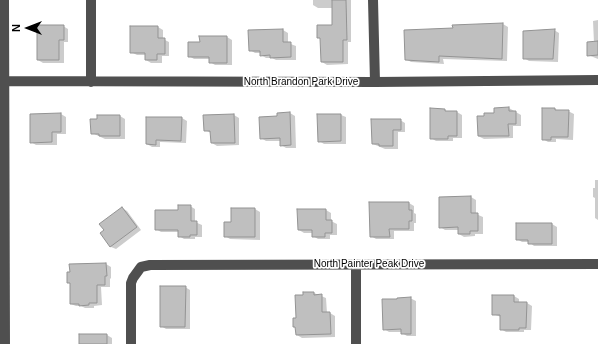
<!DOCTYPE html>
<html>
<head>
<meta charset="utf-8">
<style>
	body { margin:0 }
	#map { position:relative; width:598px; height:344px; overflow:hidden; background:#fff; font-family:Arial,sans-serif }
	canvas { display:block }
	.north { position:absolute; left:8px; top:8px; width:40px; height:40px; -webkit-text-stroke:3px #fff; paint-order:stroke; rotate:270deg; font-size:11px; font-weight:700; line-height:16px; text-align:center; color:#000 }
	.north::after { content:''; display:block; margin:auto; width:14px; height:18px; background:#000; clip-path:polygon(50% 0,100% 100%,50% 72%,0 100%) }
</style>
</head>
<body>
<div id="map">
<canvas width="598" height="344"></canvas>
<div class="north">N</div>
</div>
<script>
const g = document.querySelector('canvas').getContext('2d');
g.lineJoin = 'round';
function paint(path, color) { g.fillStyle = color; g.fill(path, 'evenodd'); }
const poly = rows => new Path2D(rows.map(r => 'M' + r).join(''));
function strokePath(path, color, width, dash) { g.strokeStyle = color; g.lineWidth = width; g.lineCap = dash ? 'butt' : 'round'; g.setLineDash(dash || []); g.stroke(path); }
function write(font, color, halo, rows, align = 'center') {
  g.font = font + ' Arial,sans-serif'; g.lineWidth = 3.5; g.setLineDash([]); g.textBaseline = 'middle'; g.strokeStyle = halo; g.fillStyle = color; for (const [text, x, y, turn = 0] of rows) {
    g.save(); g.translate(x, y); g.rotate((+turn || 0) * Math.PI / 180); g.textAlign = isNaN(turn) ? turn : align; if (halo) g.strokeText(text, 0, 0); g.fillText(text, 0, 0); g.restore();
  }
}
paint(poly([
	[313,0,351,0,351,42,348,42,348,64,327,65,322,62,322,40,318,37,333,26,333,8,318,8,313,5],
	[598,20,598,59,588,55,594,43,593,21],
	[503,24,508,27,507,61,443,59,444,64,411,62,406,59,454,29],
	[63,26,68,29,68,42,64,42,64,63,43,63,38,60],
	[158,27,163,30,163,39,169,42,169,56,162,56,162,63,151,63,146,60,146,55,137,55,131,52],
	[283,30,288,33,288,43,296,46,296,60,276,60,272,58,266,58,261,55,261,53,255,53,250,50],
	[554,30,559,33,558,62,529,61,524,58],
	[227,37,232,40,232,65,215,65,210,62,210,59,194,59,189,56,201,43],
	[509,108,521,115,521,126,513,126,513,138,484,139,478,136,486,117],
	[543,109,555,109,559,111,568,111,574,114,573,140,556,139,556,142,548,142,543,139],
	[445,110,448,112,457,112,462,115,462,138,453,138,453,141,436,141,431,138],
	[290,113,295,116,296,148,286,148,281,145,281,141,266,141,261,138,278,117],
	[61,114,66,117,66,134,57,134,57,145,36,145,31,142],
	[234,115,239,118,239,145,217,146,212,143,211,133,205,130],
	[341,115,346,117,346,144,324,144,319,141],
	[98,116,120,116,125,119,125,139,105,139,92,133,98,120],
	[182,118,187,121,186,143,160,142,160,147,152,147,147,144],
	[400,120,405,123,405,132,398,132,398,149,385,149,373,144],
	[595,180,598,180,598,220,595,218,595,198,593,197,593,188,595,188],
	[471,197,476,200,476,214,483,217,483,234,475,234,475,236,464,237,459,234,459,230,445,230,440,227],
	[409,203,414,206,414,213,416,214,416,223,414,223,414,231,394,231,394,239,376,239,371,236],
	[190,206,195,209,195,222,202,225,202,237,195,237,195,239,184,239,179,236,179,232,161,232,156,229,179,211],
	[122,208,127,211,141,230,116,249,111,247,101,233,105,230],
	[255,209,260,212,260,240,230,239,225,236,232,223],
	[326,210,331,213,331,221,337,224,337,235,330,235,330,239,318,239,313,236,313,233,304,233,299,230],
	[552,224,557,227,557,246,534,246,529,242,522,242,517,239],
	[106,264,111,267,111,278,110,279,110,287,101,287,102,305,94,306,94,308,85,308,81,306,76,306,71,304,71,284,68,282],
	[185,287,190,290,190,329,166,329,161,326],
	[314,293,326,298,327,313,330,313,335,316,335,337,302,338,297,335,296,328,294,327,304,296],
	[493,296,514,296,519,299,519,303,527,303,532,306,531,330,524,330,524,332,506,332,501,329,501,317,493,314],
	[410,298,416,301,416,336,407,336,402,333,402,332,389,332,384,329],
	[107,335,112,338,112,344,80,344]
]), '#0003');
const building = poly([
	[332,0,346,0,347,40,343,40,343,62,321,62,320,38,317,38,317,25,332,25,332,0],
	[503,23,502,59,439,56,439,62,405,60,404,30,453,28,452,25,503,23],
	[37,25,64,25,64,40,59,40,59,60,37,60,37,25],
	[130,26,158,26,158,38,165,38,165,54,157,54,157,60,145,60,145,53,130,53,130,26],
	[283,29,283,42,291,42,291,57,270,58,270,55,260,56,260,51,249,51,248,30,283,29],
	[555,29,553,59,523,59,523,31,555,29],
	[199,36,227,36,227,63,209,63,209,57,188,57,188,42,200,42,199,36],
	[598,41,598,55,587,56,587,42,598,41],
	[509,107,509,111,516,111,516,124,508,124,509,136,478,136,477,116,484,116,484,113,494,113,494,108,509,107],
	[430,108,445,109,445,111,457,111,457,136,448,136,448,139,430,139,430,108],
	[542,108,555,108,555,110,569,110,568,137,551,137,551,140,542,140,542,108],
	[290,112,291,145,280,146,280,138,260,139,259,117,277,116,277,113,290,112],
	[61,113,61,132,52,132,52,142,30,143,30,114,61,113],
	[234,114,235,143,211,143,210,131,204,131,203,115,234,114],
	[317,114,341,114,341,141,318,142,317,114],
	[97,115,120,115,120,136,99,136,99,134,91,134,90,119,97,119,97,115],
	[146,117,182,117,181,141,156,140,156,145,146,144,146,117],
	[371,119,401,119,401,130,393,130,393,146,379,146,379,144,372,144,371,119],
	[471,196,471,213,478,213,478,231,470,231,470,234,458,234,458,227,439,228,439,197,471,196],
	[369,202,409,202,409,210,412,210,412,221,409,221,409,229,389,229,390,237,370,237,369,202],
	[178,205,191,205,191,221,197,221,197,235,190,235,190,237,178,237,178,230,155,230,155,210,178,210,178,205],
	[122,207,137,227,110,247,100,233,104,230,99,224,122,207],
	[231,208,255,208,255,237,224,237,224,222,231,222,231,208],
	[297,209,326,209,326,220,332,220,332,233,325,233,325,237,312,237,312,230,298,230,297,209],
	[516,223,552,223,552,244,528,244,528,240,516,240,516,223],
	[106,263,107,276,105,276,105,285,97,285,97,303,89,303,89,305,79,306,79,304,70,304,70,283,67,283,67,272,70,272,69,264,106,263],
	[160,286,186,286,185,327,160,327,160,286],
	[303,292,314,292,314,295,322,294,322,312,330,312,331,334,296,335,295,327,293,327,293,318,296,318,295,295,303,295,303,292],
	[492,295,514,295,514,302,527,302,526,328,519,328,519,330,500,330,500,315,492,315,492,295],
	[411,297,411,334,401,334,401,329,383,330,382,299,397,299,397,298,411,297],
	[79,334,107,334,107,344,79,344,79,334]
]);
paint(building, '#bfbfbf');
strokePath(building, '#939393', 1);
strokePath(poly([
	[4,0,5,344],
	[91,0,91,82],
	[373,0,375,82],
	[0,81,375,82,598,80],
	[356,264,356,344],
	[131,344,131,283,133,278,141,267,150,265,598,264]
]), '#4f4f4f', 10);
write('10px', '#000', '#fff', [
	["North Brandon Park Drive",301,82],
	["North Painter Peak Drive",369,264]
]);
</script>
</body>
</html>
